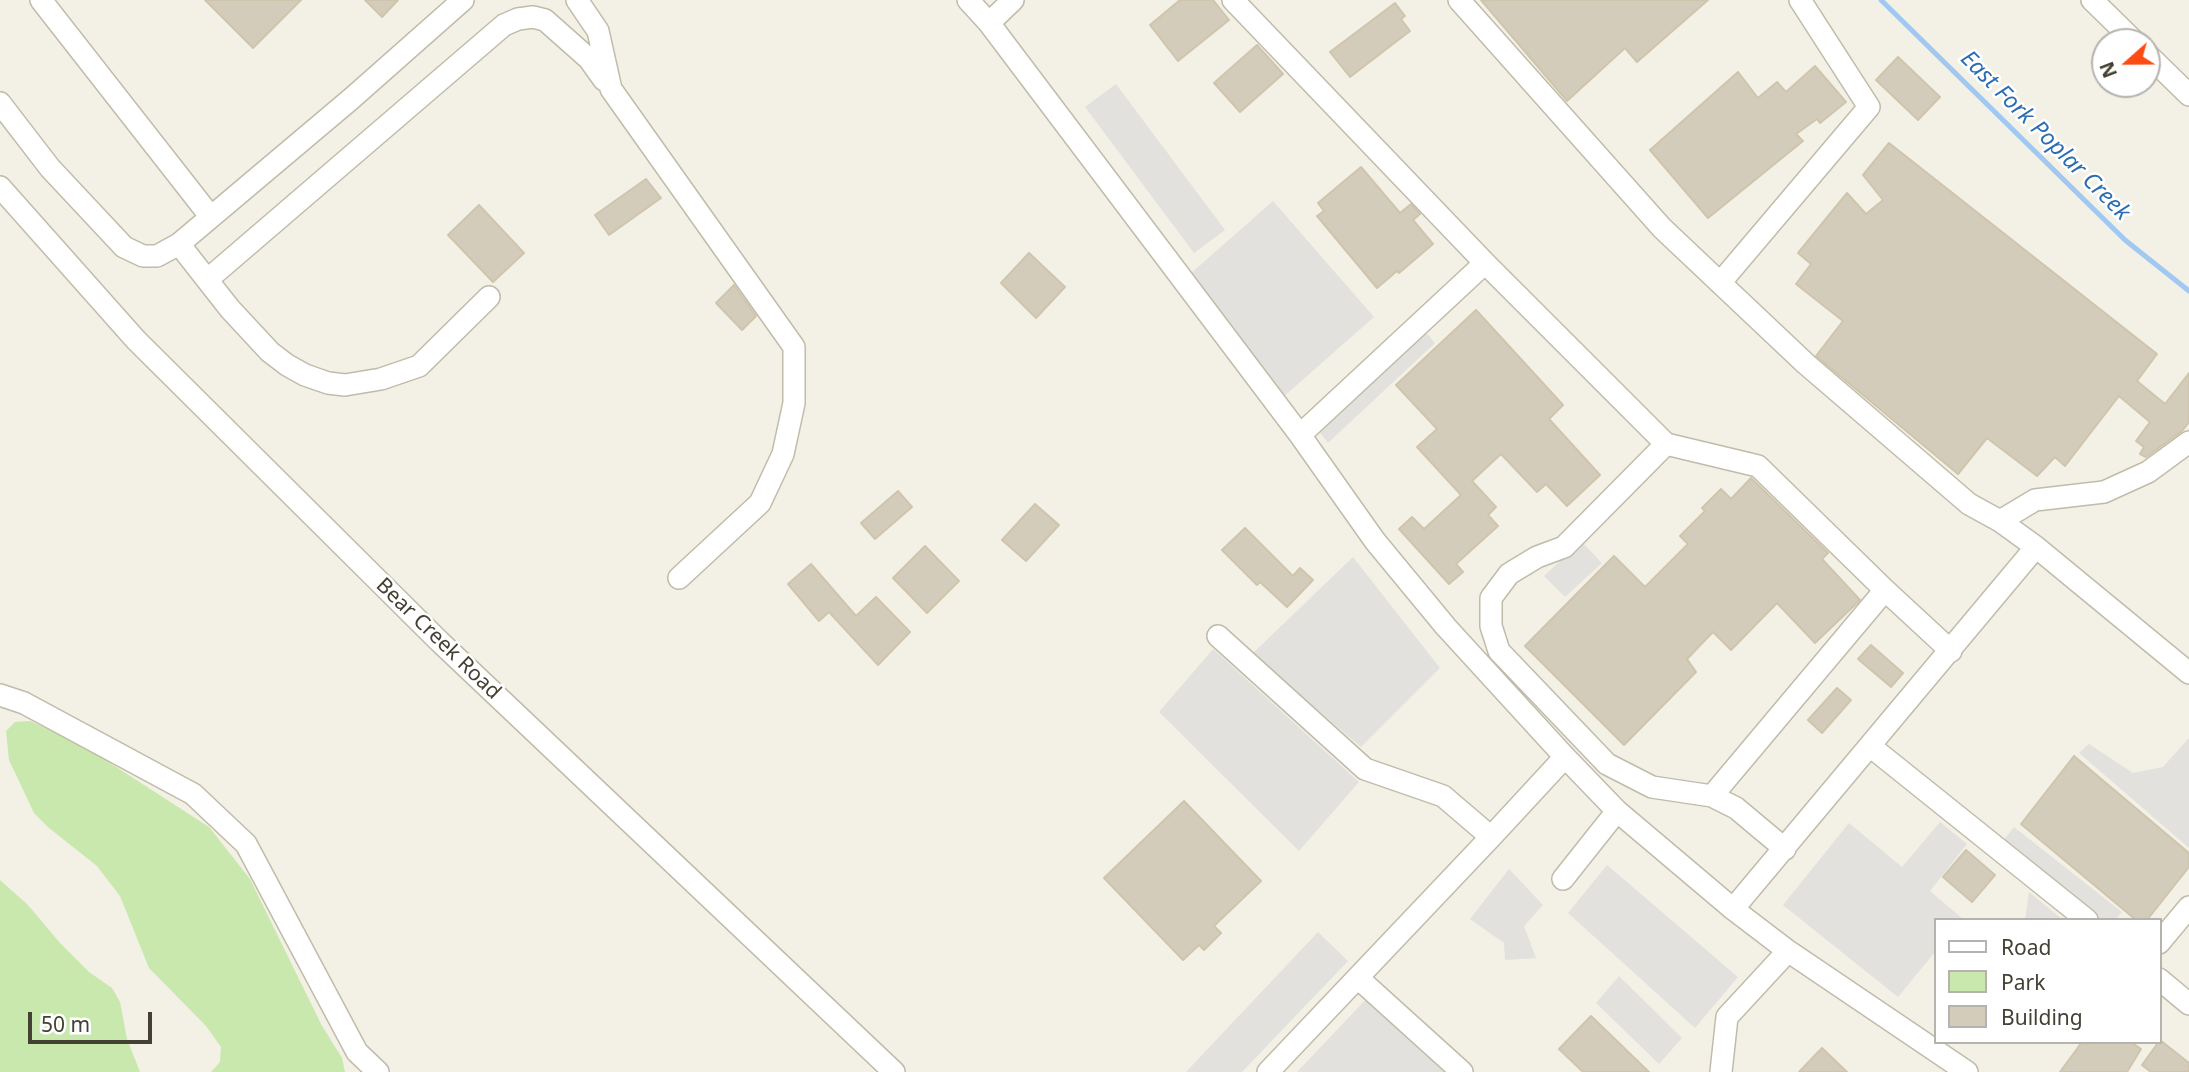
<!DOCTYPE html>
<html>
<head>
<meta charset="utf-8">
<style>
	body { margin:0 }
	#map { position:relative; width:2189px; height:1072px; overflow:hidden; background:#f3f0e5; font-family:"Noto Sans",sans-serif }
	canvas { display:block }
	.legend { position:absolute; left:1934px; top:918px; width:228px; height:126px; box-sizing:border-box; background:#fff; border:2px solid #b5b3ae; margin:0; padding:9px 12px; list-style:none; font-size:21px; color:#454034 }
	.legend li { display:flex; align-items:center; gap:14px; height:35px }
	.legend b { width:35px; border:2px solid #b5b3ae }
	.north { position:absolute; left:2091px; top:28px; width:70px; height:70px; box-sizing:border-box; background:#fff; border:2px solid #b5b3ae; border-radius:50%; rotate:249deg; font-size:19px; font-weight:700; line-height:28px; text-align:center; color:#454034 }
	.north::after { content:''; display:block; margin:auto; width:24px; height:32px; background:#fd4b12; clip-path:polygon(50% 0,100% 100%,50% 72%,0 100%) }
	.scale { position:absolute; left:28px; top:1012px; width:124px; height:32px; box-sizing:border-box; border:4px solid #454034; border-top:0; padding-left:9px; font-size:21px; line-height:24px; white-space:nowrap; color:#454034; -webkit-text-stroke:5px #fff; paint-order:stroke }
</style>
</head>
<body>
<div id="map">
<canvas width="2189" height="1072"></canvas>
<ul class="legend">
<li><b style="height:9px;background:#fff"></b>Road</li>
<li><b style="height:19px;background:#c8e8ad"></b>Park</li>
<li><b style="height:19px;background:#d4ccba"></b>Building</li>
</ul>
<div class="north">N</div>
<div class="scale">50 m</div>
</div>
<script>
const g = document.querySelector('canvas').getContext('2d');
g.lineJoin = 'round';
function paint(path, color) { g.fillStyle = color; g.fill(path, 'evenodd'); }
const poly = rows => new Path2D(rows.map(r => 'M' + r).join(''));
function strokePath(path, color, width, dash) { g.strokeStyle = color; g.lineWidth = width; g.lineCap = dash ? 'butt' : 'round'; g.setLineDash(dash || []); g.stroke(path); }
function write(font, color, halo, rows, align = 'center') {
  g.font = font + ' "Noto Sans",sans-serif'; g.lineWidth = 5; g.setLineDash([]); g.textBaseline = 'middle'; g.strokeStyle = halo; g.fillStyle = color; for (const [text, x, y, turn = 0] of rows) {
    g.save(); g.translate(x, y); g.rotate((+turn || 0) * Math.PI / 180); g.textAlign = isNaN(turn) ? turn : align; if (halo) g.strokeText(text, 0, 0); g.fillText(text, 0, 0); g.restore();
  }
}
paint(poly([
	[30,721,79,743,209,827,250,879,321,1024,342,1058,345,1072,211,1072,220,1062,221,1047,206,1026,149,968,120,896,97,866,49,828,34,813,9,760,6,731,15,722],
	[0,880,28,905,60,943,89,972,112,988,120,1002,127,1039,140,1072,0,1072]
]), '#c8e8ad');
paint(poly([
	[1116,84,1225,230,1194,253,1085,107],
	[1273,201,1374,317,1282,398,1189,275],
	[1424,330,1435,343,1328,443,1317,429],
	[1581,541,1602,563,1565,597,1544,576],
	[1353,557,1440,668,1361,747,1252,654],
	[1213,649,1359,782,1299,851,1159,712],
	[2189,738,2189,848,2079,753,2089,744,2133,773,2163,767],
	[1940,822,1967,844,1930,891,1963,919,1935,920,1935,952,1898,997,1783,905,1849,823,1902,867],
	[2014,827,2122,912,2115,920,2099,920,2003,841],
	[1607,865,1738,977,1695,1028,1568,913],
	[1509,869,1543,905,1524,926,1536,958,1505,960,1504,943,1470,919],
	[2029,892,2063,920,2025,920],
	[1318,932,1348,961,1242,1072,1186,1072],
	[1619,976,1682,1038,1659,1064,1596,1003],
	[1369,996,1451,1072,1297,1072]
]), '#e3e1dd');
strokePath(poly([
	[1881,0,2125,240,2189,291]
]), '#a0c8f1', 5);
const building = poly([
	[205,0,301,0,253,48,205,0],
	[365,0,398,0,382,17,365,0],
	[1180,0,1213,0,1229,20,1178,61,1150,25,1180,0],
	[1481,0,1708,0,1637,62,1625,48,1567,101,1481,0],
	[1395,3,1405,16,1401,19,1410,31,1350,77,1330,52,1395,3],
	[1257,45,1283,74,1240,112,1214,83,1257,45],
	[1898,57,1940,97,1918,120,1876,80,1898,57],
	[1815,66,1846,102,1820,123,1817,119,1796,134,1803,141,1708,218,1650,150,1738,72,1758,98,1777,82,1786,92,1815,66],
	[1889,143,2157,354,2137,381,2165,404,2189,373,2189,422,2182,431,2146,457,2140,454,2144,447,2136,441,2150,422,2119,396,2065,466,2055,457,2037,476,1987,438,1958,474,1816,356,1843,321,1796,284,1811,264,1798,253,1847,193,1866,214,1883,200,1863,175,1889,143],
	[1361,167,1400,213,1411,204,1420,214,1413,220,1433,244,1399,273,1397,271,1377,288,1317,216,1324,211,1318,203,1361,167],
	[646,179,661,198,609,235,595,215,646,179],
	[479,205,524,253,493,282,448,235,479,205],
	[1029,253,1065,287,1036,318,1001,283,1029,253],
	[734,285,756,316,742,330,716,303,734,285],
	[1476,310,1563,405,1549,419,1600,475,1567,506,1546,484,1537,492,1501,454,1472,481,1496,507,1488,515,1498,526,1456,564,1463,572,1449,584,1399,529,1412,517,1424,529,1461,495,1417,447,1437,429,1396,385,1476,310],
	[1751,478,1828,553,1822,559,1860,600,1815,643,1777,603,1731,650,1713,632,1687,659,1696,672,1624,745,1525,646,1614,556,1645,587,1688,544,1680,536,1705,511,1702,508,1721,489,1731,499,1751,478],
	[898,491,912,507,875,539,861,523,898,491],
	[1035,504,1059,525,1026,561,1002,540,1035,504],
	[1245,528,1293,576,1300,568,1313,580,1287,607,1260,582,1257,585,1222,550,1245,528],
	[925,546,959,581,927,613,893,578,925,546],
	[811,564,856,616,876,597,910,632,878,665,829,612,819,621,788,584,811,564],
	[1871,645,1903,673,1891,687,1858,659,1871,645],
	[1837,688,1851,700,1822,733,1808,720,1837,688],
	[2074,756,2189,853,2189,867,2147,920,2136,920,2021,824,2074,756],
	[1184,801,1261,881,1214,926,1221,933,1204,950,1199,945,1183,960,1104,878,1184,801],
	[1966,850,1995,875,1972,902,1943,877,1966,850],
	[1591,1016,1649,1072,1583,1072,1559,1049,1591,1016],
	[2160,1040,2189,1063,2189,1072,2151,1072,2142,1065,2160,1040],
	[2082,1042,2131,1042,2141,1049,2127,1072,2060,1072,2082,1042],
	[1822,1048,1847,1072,1799,1072,1822,1048]
]);
paint(building, '#d4ccba');
strokePath(building, '#cfc5ad', 2);
const minor = poly([
	[41,0,210,216],
	[577,0,598,31,611,89,794,347,794,403,783,454,760,503,679,578],
	[968,0,989,23,1300,435,1375,541,1446,627,1565,757,1617,811,1733,909,1788,951,1967,1072],
	[1233,0,1485,263,1666,444,1758,466,1885,590,1951,651],
	[1459,0,1662,228,1806,364,1969,504,2000,521,2036,547,2189,673],
	[2092,0,2135,42],
	[989,23,1013,0],
	[2147,54,2189,95],
	[0,103,50,168,124,247,143,256,157,256,179,244,351,99,463,0],
	[0,187,136,340,440,642,894,1072],
	[179,244,230,309,270,352,287,365,305,375,328,383,345,385,381,379,419,366,489,297],
	[207,280,504,25,518,19,533,17,545,20,589,59,604,80],
	[1720,283,1869,107,1800,0],
	[1300,435,1485,263],
	[1666,444,1564,547,1537,557,1509,574,1491,598,1491,626,1499,651,1607,764,1652,787,1712,796,1736,808,1785,849],
	[2000,521,2035,500,2104,492,2148,472,2189,442],
	[1218,636,1365,769,1443,796,1491,837],
	[0,695,24,703,193,794,246,844,357,1052,378,1072],
	[1870,746,2087,920],
	[1712,796,1885,590],
	[1563,879,1617,811],
	[1733,909,2036,547],
	[2159,943,2189,907],
	[1358,978,1462,1072],
	[2159,979,2189,1004],
	[1268,1072,1491,837,1565,757],
	[1721,1072,1727,1017,1788,951]
]);
strokePath(minor, '#c1bbaa', 24);
strokePath(minor, '#fff', 21);
write('21px', '#454034', '#fff', [
	["Bear Creek Road",438,639,44]
]);
write('italic 23px', '#2c6db2', '#fff', [
	["East Fork Poplar Creek",2045,136,45]
]);
</script>
</body>
</html>
